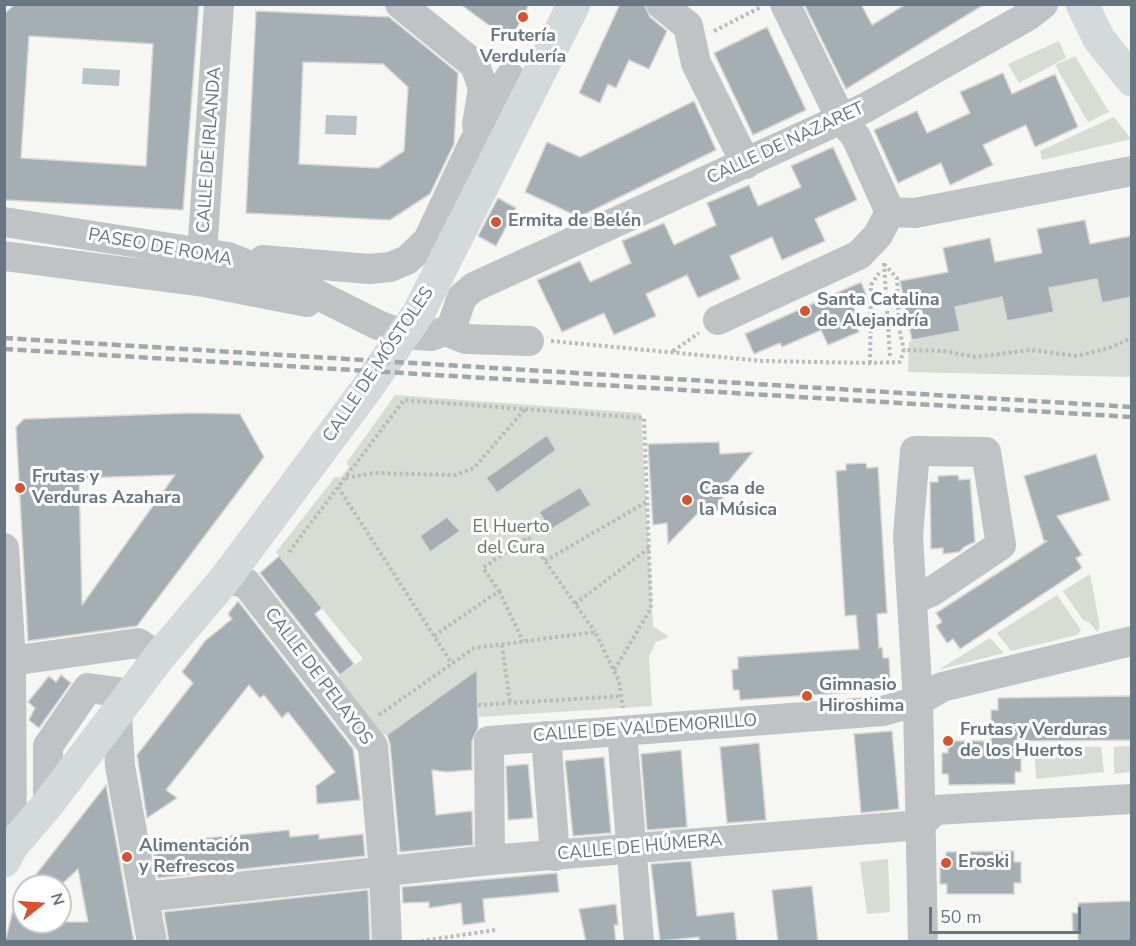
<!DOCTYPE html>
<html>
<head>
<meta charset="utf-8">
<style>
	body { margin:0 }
	#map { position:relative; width:1136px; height:946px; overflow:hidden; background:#f6f6f2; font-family:"Nunito Sans",sans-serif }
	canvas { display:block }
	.frame { position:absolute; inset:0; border:6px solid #667682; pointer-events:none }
	.north { position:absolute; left:12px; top:874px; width:60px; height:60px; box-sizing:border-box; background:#fff; border:2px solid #c2c8cd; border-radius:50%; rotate:73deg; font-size:16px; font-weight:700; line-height:24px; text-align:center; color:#667682 }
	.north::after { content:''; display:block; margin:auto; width:21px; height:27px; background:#dc512d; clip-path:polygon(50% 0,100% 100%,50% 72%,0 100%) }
	.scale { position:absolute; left:929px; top:907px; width:152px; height:27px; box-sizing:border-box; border:3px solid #667682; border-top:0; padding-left:8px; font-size:18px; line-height:21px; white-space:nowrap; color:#667682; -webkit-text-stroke:4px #fff; paint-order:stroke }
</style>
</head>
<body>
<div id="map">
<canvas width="1136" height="946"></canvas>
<div class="frame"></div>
<div class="north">N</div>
<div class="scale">50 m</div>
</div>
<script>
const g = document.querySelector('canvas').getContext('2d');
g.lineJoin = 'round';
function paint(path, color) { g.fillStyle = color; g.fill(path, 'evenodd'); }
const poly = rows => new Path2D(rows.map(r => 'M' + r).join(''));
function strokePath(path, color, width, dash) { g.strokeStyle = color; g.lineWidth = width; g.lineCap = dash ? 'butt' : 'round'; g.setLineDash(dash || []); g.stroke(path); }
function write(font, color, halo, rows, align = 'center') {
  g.font = font + ' "Nunito Sans",sans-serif'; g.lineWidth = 6; g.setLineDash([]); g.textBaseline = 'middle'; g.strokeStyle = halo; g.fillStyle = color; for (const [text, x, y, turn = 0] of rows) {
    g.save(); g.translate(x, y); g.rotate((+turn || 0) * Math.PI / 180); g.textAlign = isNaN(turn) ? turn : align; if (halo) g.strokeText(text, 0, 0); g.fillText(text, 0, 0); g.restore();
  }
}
paint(poly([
	[1059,41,1066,58,1019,83,1008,64],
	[1075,56,1109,112,1088,122,1055,65],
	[1114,117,1131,139,1042,160,1040,151],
	[1097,279,1102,303,1131,297,1131,377,908,372,909,342,959,330,955,307,1002,297,1007,321,1053,312,1049,288],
	[395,395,641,413,653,626,669,637,656,642,649,656,652,706,479,717,477,670,387,735,382,734,338,677,363,659,276,552,335,477,341,477,349,467,347,462],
	[1090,574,1100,627,1097,632,1089,622,1083,620,1063,591],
	[1057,595,1081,630,1077,635,1011,651,997,633],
	[990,638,1004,653,938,670],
	[1034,745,1101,747,1104,772,1036,779],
	[1131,746,1131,772,1114,774,1114,747],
	[888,859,890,912,867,914,860,862]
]), '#d7dcd4');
paint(poly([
	[83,68,120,70,119,86,82,84],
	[326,115,357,116,356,135,325,134]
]), '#b8c3c7');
const building = poly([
	[15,4,199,4,183,210,4,200,4,14,15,4],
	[29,36,153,44,146,166,21,158,29,36],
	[460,4,529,4,514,34,505,37,460,4],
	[620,4,644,4,650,17,667,31,649,69,629,60,616,88,608,84,600,103,579,93,620,4],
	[804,4,861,4,872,25,906,4,985,4,846,89,804,4],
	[256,11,389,17,458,73,454,144,430,194,390,220,246,213,256,11],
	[303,62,383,64,408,87,404,151,378,168,299,164,303,62],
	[767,27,806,110,753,135,714,53,767,27],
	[1003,73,1012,94,1055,74,1078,127,1035,147,1026,125,983,145,993,165,950,185,941,163,898,183,874,130,917,111,927,133,970,113,960,92,1003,73],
	[694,101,716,150,579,217,525,192,547,142,580,157,694,101],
	[833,147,857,200,815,219,825,241,782,260,772,237,730,256,740,279,698,298,687,275,646,294,656,316,614,335,604,313,562,332,537,280,580,261,590,282,631,263,622,241,664,223,674,245,716,225,707,203,749,185,758,206,801,187,791,166,833,147],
	[498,198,516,208,496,246,478,236,498,198],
	[1085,220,1090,244,1131,236,1131,297,1102,303,1097,279,1049,288,1054,312,1007,321,1002,297,955,307,960,331,912,340,900,281,948,272,943,248,990,238,995,262,1042,253,1037,229,1085,220],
	[861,282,868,299,853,306,859,319,854,321,859,332,828,345,821,330,782,347,780,343,754,354,745,334,861,282],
	[191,413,240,414,264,457,137,626,28,641,16,427,24,419,191,413],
	[175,475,120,552,82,605,79,478,175,475],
	[547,435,556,450,497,493,486,478,547,435],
	[719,442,720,454,753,452,722,489,723,511,701,510,668,544,667,523,653,525,648,444,719,442],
	[1096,454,1110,500,1057,516,1082,555,1076,558,1082,568,960,649,953,639,947,643,936,626,942,622,936,613,1047,541,1044,541,1024,476,1096,454],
	[866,463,867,468,878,467,887,613,877,614,879,648,882,647,883,658,889,658,890,679,885,679,885,690,740,700,739,690,733,690,732,670,738,669,738,657,859,649,856,615,845,616,836,471,846,470,846,464,866,463],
	[958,475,959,480,970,479,975,542,964,547,959,552,943,554,943,548,931,549,930,482,938,482,938,476,958,475],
	[580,487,591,505,550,530,539,512,580,487],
	[447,517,460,531,430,552,420,536,447,517],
	[279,556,322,608,315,614,354,664,340,675,260,573,279,556],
	[238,601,353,749,360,800,317,804,316,786,335,772,288,712,282,718,264,695,260,698,249,685,166,790,177,798,147,818,137,755,193,683,182,672,205,641,232,619,228,614,238,601],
	[477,670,478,728,472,741,472,770,446,772,432,770,436,815,472,811,473,845,400,852,390,744,387,735,477,670],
	[61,675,71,683,39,728,29,720,35,708,28,702,49,676,56,682,61,675],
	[1131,696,1131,740,1021,741,1021,772,1015,772,1015,784,949,785,948,774,942,774,942,753,948,753,948,741,991,741,991,710,998,710,998,698,1131,696],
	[892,731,899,809,861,813,854,734,892,731],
	[759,743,766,820,727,823,720,747,759,743],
	[681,750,687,827,647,830,641,754,681,750],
	[604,757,611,833,573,836,565,761,604,757],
	[528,764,533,818,508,820,506,766,528,764],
	[106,785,134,942,5,942,18,890,24,891,24,922,88,922,78,869,60,886,27,886,106,785],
	[289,830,290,837,319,834,319,839,363,834,365,856,158,878,154,855,197,839,289,830],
	[1014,851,1014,862,1021,862,1021,883,1014,883,1014,894,947,894,947,884,940,884,940,863,946,863,946,852,1014,851],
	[691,861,697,916,734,912,737,942,699,942,699,937,660,941,651,864,691,861],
	[557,873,559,892,483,899,485,922,463,925,461,903,429,908,429,902,403,903,402,887,557,873],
	[812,886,818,942,778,942,772,890,812,886],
	[368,890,370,942,169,942,164,912,368,890],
	[1131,901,1131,942,1078,942,1078,932,1073,932,1072,913,1078,913,1078,903,1131,901],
	[616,904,618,925,614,925,616,942,586,942,579,909,616,904]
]);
paint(building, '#a5aeb3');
strokePath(building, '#d7d7d5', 1.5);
strokePath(poly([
	[714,31,761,7],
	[884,263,890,356],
	[884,264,897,278,899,328,904,350],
	[551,341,763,361,870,363,900,362,904,350,944,351,975,357,1031,350,1077,356,1109,348,1132,338],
	[673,351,699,333],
	[870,363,871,285,879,273],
	[346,478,374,473,456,475,474,468,525,409],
	[338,487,452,664],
	[289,552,404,400,644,418,651,608,613,672],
	[545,561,648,501],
	[499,591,523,641],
	[575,604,649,548],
	[434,636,499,591,483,568,528,537,595,632],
	[502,645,510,703],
	[478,705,622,696],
	[379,715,474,648,595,632,619,681,623,708],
	[415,942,495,930]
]), '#b9bcbe', 4, [3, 3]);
strokePath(poly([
	[400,4,475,65,483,88,477,125],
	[661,4,688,26,696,63,746,164],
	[785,4,841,119,856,137,890,212],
	[890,212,915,213,1132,171],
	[4,222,228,257,296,284,378,325,403,334,431,336,451,329,462,297,474,287,865,108,1028,16,1043,4],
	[4,256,204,282,307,302],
	[263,260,369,269,390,267,407,260,428,240,473,144,510,77],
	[189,269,202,254,219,4],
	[718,320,859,255,878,235,890,212],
	[446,331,466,339,529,341],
	[4,548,11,661,12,846],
	[225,579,246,583,373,746,384,872,387,942],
	[912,600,931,592,1001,545,986,452,915,451,908,536,918,701,923,942],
	[4,662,138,643,159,657],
	[117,715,120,766,152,942],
	[622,732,639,942],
	[546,736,555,856],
	[48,804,48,746,88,688,133,694],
	[490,860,489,741,883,711,918,701,942,687,1132,641],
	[144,897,490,860,920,825,935,810,1132,799]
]), '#bfc3c6', 30);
strokePath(poly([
	[1082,4,1099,39,1132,80],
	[4,861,12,846,48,804,159,657,225,579,365,391,419,312,574,4]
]), '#d4d9dc', 33);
strokePath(poly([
	[4,338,1132,407],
	[4,349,1132,417]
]), '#a0a7ab', 4.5, [9, 4.5]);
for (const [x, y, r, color] of [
	[523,17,6,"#dc512d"],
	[496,222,6,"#dc512d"],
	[805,311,6,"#dc512d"],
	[20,488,6,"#dc512d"],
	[687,500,6,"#dc512d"],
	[807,696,6,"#dc512d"],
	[948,741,6,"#dc512d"],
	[127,857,6,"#dc512d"],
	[946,863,6,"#dc512d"]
]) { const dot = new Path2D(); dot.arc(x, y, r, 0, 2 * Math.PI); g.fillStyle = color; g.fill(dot); strokePath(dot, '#fff', 2); }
write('bold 18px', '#667682', '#fff', [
	["Frutería",523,37,"center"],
	["Verdulería",523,58,"center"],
	["Ermita de Belén",508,222],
	["Santa Catalina",817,301],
	["de Alejandría",817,322],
	["Frutas y",32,478],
	["Verduras Azahara",32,499],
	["Casa de",699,490],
	["la Música",699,511],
	["Gimnasio",819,686],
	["Hiroshima",819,707],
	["Frutas y Verduras",960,731],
	["de los Huertos",960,752],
	["Alimentación",139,847],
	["y Refrescos",139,868],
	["Eroski",958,863]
], 'left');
write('18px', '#667682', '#fff', [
	["CALLE DE NAZARET",786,144,-25],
	["CALLE DE IRLANDA",210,150,-86],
	["PASEO DE ROMA",160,248,10],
	["CALLE DE MÓSTOLES",379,365,-56],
	["CALLE DE PELAYOS",318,677,53],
	["CALLE DE VALDEMORILLO",645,729,-4],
	["CALLE DE HÚMERA",640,848,-5]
]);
write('18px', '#697a64', '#fff', [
	["El Huerto",511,528],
	["del Cura",511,549]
]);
</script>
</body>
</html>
